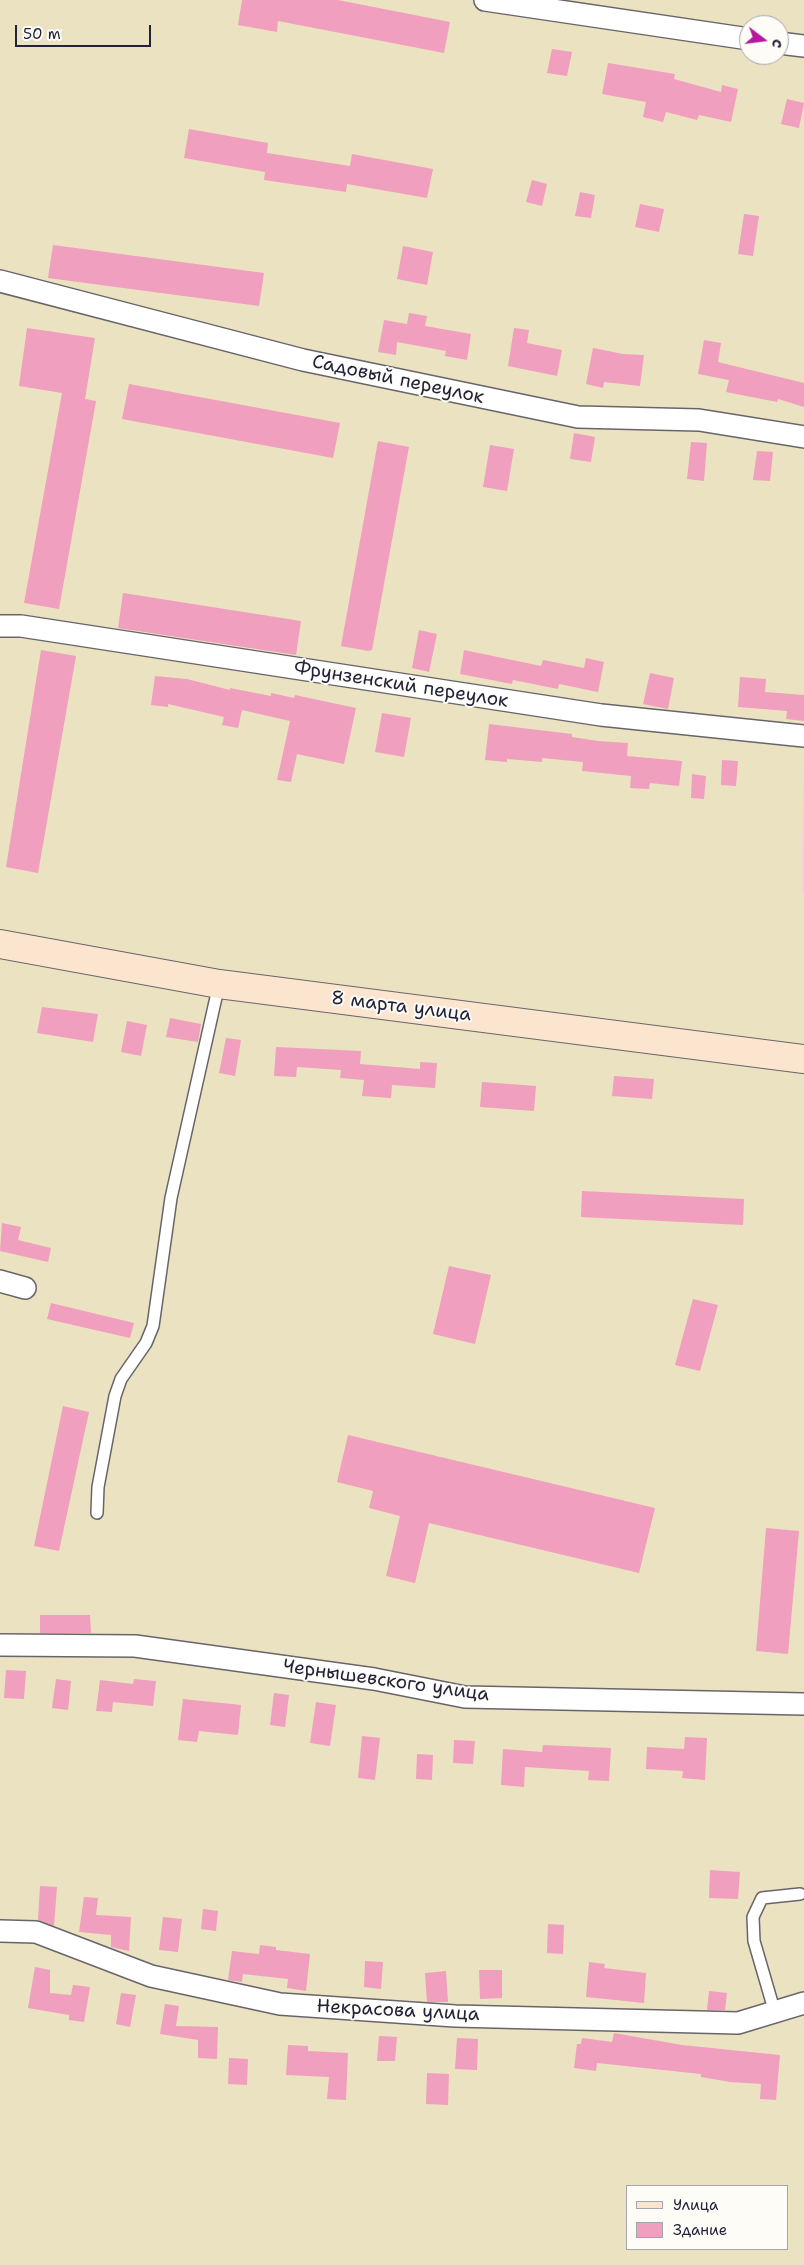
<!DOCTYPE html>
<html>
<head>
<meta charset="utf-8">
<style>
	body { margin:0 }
	#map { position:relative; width:804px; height:2265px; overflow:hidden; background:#ebe2c1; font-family:"Shantell Sans",sans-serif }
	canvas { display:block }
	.legend { position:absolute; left:626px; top:2185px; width:162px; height:65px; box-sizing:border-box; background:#fdfcf7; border:1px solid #a5a5ac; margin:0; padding:6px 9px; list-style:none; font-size:15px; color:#22223b }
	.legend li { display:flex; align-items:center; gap:10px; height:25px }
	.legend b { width:25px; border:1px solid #a5a5ac }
	.north { position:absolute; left:739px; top:15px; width:50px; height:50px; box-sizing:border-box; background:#fdfcf7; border:1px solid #a5a5ac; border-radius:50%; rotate:105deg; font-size:14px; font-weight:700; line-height:20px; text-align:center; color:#22223b }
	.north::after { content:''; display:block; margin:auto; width:18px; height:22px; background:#b5179e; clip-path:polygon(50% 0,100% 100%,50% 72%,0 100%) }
	.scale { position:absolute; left:15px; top:25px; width:136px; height:22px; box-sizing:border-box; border:2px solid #22223b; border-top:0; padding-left:6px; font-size:15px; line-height:18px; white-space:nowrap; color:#22223b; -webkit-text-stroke:4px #fdfcf7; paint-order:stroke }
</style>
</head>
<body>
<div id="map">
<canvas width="804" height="2265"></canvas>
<ul class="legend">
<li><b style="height:6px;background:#fbe5cf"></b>Улица</li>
<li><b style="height:14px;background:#f19fbe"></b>Здание</li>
</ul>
<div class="north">С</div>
<div class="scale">50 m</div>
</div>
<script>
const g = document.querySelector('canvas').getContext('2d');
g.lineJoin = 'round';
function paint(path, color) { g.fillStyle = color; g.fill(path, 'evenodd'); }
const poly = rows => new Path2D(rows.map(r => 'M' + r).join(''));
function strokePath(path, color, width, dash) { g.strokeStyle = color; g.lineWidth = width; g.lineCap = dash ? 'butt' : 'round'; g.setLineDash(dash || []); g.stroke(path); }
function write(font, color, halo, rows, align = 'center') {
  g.font = font + ' "Shantell Sans",sans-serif'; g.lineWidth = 4; g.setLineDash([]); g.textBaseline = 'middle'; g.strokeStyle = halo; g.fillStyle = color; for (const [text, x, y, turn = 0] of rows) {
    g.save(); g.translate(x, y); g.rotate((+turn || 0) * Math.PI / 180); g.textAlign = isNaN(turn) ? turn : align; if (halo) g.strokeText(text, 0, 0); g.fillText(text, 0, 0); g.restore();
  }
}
paint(poly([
	[804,769,804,892,801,892]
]), '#f2cfe2');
paint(poly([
	[242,0,338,0,450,22,444,53,278,21,277,32,238,25],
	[552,49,572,52,567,76,547,73],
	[608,63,675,74,674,79,721,92,722,85,738,89,731,122,699,115,697,120,666,112,663,122,643,117,646,102,602,94],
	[787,99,804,103,799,128,781,124],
	[189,129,268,143,267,153,350,166,352,154,433,169,427,198,347,184,346,192,264,180,265,172,184,158],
	[532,180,547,184,542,206,526,202],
	[580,192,595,195,591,218,575,216],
	[640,204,664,209,659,232,635,227],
	[744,214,759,216,753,256,738,254],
	[53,245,264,273,259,306,48,278],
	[403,246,433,252,427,285,397,279],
	[409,313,427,316,425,326,471,334,467,360,445,356,446,351,397,342,396,355,378,352,384,320,407,324],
	[27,328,95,338,85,399,96,401,59,609,24,603,62,393,19,386],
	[514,328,529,330,527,343,562,350,557,376,508,366],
	[704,340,721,343,718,362,804,383,804,407,778,399,777,402,726,392,729,380,698,374],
	[593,348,623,354,644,355,640,386,604,382,603,388,586,384],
	[129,384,340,423,333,458,122,419],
	[574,433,595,437,591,462,570,459],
	[378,441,409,447,372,650,368,651,341,646],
	[691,442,707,443,704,481,687,479],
	[490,445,514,449,507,491,483,487],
	[757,451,773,452,770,481,753,480],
	[123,593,301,621,296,655,118,628],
	[419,630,437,634,429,672,412,668],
	[41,650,76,656,38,873,6,867],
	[464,650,541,666,543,660,584,668,586,658,604,662,598,692,559,684,558,689,513,680,512,684,460,674],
	[650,673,674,678,668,709,643,704],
	[155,676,187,679,230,690,230,688,271,696,271,693,294,698,295,695,356,708,344,764,297,754,291,782,277,780,290,721,242,710,238,728,222,725,224,717,168,704,168,707,151,705],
	[740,677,766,679,765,692,804,695,804,721,786,719,787,711,738,707],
	[382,713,411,718,404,757,375,752],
	[489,724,572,734,572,737,598,741,628,743,627,756,682,761,679,786,650,783,649,789,630,788,631,776,582,771,583,762,542,758,542,762,507,759,507,762,485,760],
	[722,760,738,761,736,786,721,785],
	[692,774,706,776,704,799,691,798],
	[42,1007,98,1014,93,1042,37,1033],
	[170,1018,201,1024,198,1042,166,1037],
	[127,1021,147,1025,141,1056,121,1052],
	[226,1038,241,1040,235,1076,219,1073],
	[276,1047,361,1051,360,1064,420,1069,420,1062,437,1063,435,1088,392,1085,391,1098,362,1096,364,1080,340,1078,341,1070,297,1067,296,1077,274,1076],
	[614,1076,654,1079,652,1099,612,1096],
	[482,1082,536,1086,534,1111,480,1107],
	[582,1191,744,1199,743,1225,581,1217],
	[2,1223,21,1227,18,1240,51,1248,48,1262,0,1251],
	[449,1266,491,1275,475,1344,433,1334],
	[693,1299,718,1305,700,1371,675,1365],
	[51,1303,134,1323,130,1338,47,1319],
	[63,1406,89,1412,59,1551,34,1546],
	[348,1435,655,1508,639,1573,429,1523,415,1583,386,1576,400,1516,369,1508,373,1491,337,1482],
	[766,1528,799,1531,788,1654,756,1651],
	[40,1615,90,1615,91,1633,40,1633],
	[6,1670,26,1671,24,1699,4,1698],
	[56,1679,71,1681,68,1710,52,1708],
	[134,1679,156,1681,153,1706,113,1702,112,1712,96,1711,100,1680,133,1684],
	[274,1693,289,1695,285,1727,270,1725],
	[183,1699,241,1705,238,1735,199,1731,197,1742,178,1740],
	[316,1702,336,1705,330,1746,310,1743],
	[362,1736,380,1738,375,1780,358,1778],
	[685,1737,707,1738,705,1780,682,1778,683,1771,646,1769,647,1747,684,1749],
	[454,1740,475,1741,473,1764,453,1763],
	[543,1745,611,1748,609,1781,588,1780,589,1771,525,1767,524,1787,501,1785,503,1749,542,1752],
	[417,1754,433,1755,432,1780,416,1779],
	[710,1870,740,1872,738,1899,709,1898],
	[40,1886,57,1887,54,1926,38,1920],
	[84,1897,98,1898,96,1915,131,1917,129,1951,111,1947,111,1935,79,1932],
	[203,1909,218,1911,216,1931,201,1929],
	[163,1917,182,1919,178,1952,159,1950],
	[548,1924,564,1925,563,1954,547,1953],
	[260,1945,276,1947,276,1950,310,1954,306,1991,287,1988,288,1979,243,1974,242,1982,228,1980,232,1951,259,1954],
	[365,1961,383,1962,381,1989,364,1987],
	[589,1962,605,1964,604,1968,646,1973,644,2003,586,1997],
	[35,1967,50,1970,50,1993,71,1995,73,1985,90,1987,84,2022,69,2020,69,2015,28,2008],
	[479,1970,502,1970,502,1998,480,1999],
	[446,1971,448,2002,427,2002,425,1973],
	[709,1991,727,1993,725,2010,707,2010],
	[121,1993,136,1995,130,2027,116,2024],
	[165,2004,179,2006,176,2026,218,2027,217,2059,198,2058,198,2040,160,2034],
	[614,2033,682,2045,780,2055,776,2100,760,2099,761,2084,730,2082,701,2077,701,2074,597,2063,596,2071,574,2068,577,2044,581,2044,582,2038,612,2042],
	[379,2036,397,2037,395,2061,377,2061],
	[457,2038,478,2039,477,2070,455,2069],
	[288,2045,308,2046,308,2051,348,2053,346,2100,327,2099,329,2077,286,2075],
	[229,2058,248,2059,247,2085,228,2084],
	[427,2073,449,2074,448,2105,426,2104]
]), '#f19fbe');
const lane = poly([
	[97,1513,98,1487,115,1396,121,1379,146,1343,153,1326,171,1198,219,984],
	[775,2013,754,1941,753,1917,762,1898,800,1894]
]);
const street = poly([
	[485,0,749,39],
	[779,43,804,46],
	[0,281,303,360,578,417,699,420,804,437],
	[0,626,21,626,601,715,804,736],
	[0,1281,25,1288],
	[0,1645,135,1646,374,1679,465,1697,804,1704],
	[0,1931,36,1932,151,1976,280,2004,455,2016,738,2023,804,2003]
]);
const secondary = poly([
	[0,944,219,984,804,1059]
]);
strokePath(lane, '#68656a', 14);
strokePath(street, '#68656a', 24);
strokePath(secondary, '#68656a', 30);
strokePath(lane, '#fff', 11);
strokePath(street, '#fff', 21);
strokePath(secondary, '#fbe5cf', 28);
write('19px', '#22223b', '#fdfcf7', [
	["Садовый переулок",398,380,12],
	["Фрунзенский переулок",401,685,9],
	["8 марта улица",401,1007,7],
	["Чернышевского улица",386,1681,8],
	["Некрасова улица",398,2011,3]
]);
</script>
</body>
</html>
